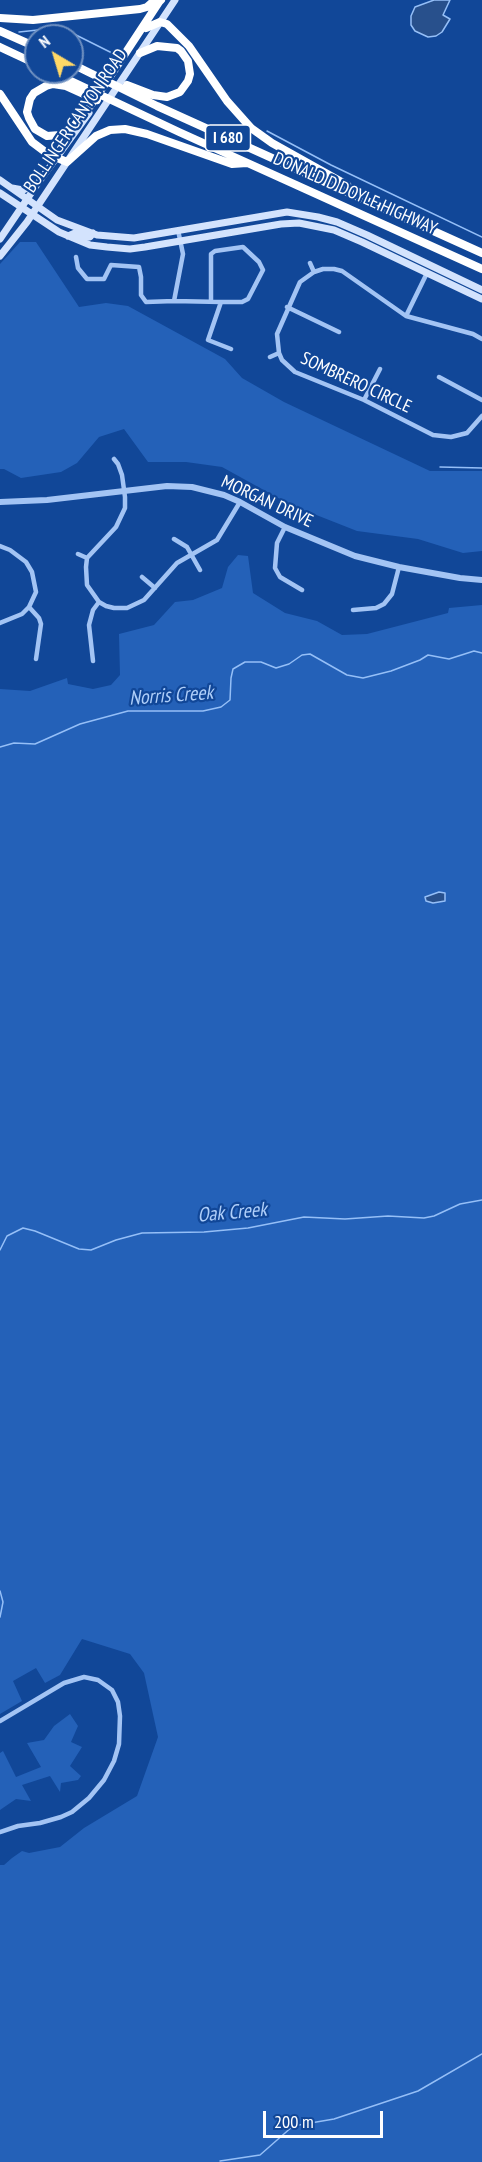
<!DOCTYPE html>
<html>
<head>
<meta charset="utf-8">
<style>
	body { margin:0 }
	#map { position:relative; width:482px; height:2162px; overflow:hidden; background:#114798; font-family:"PT Sans Narrow",sans-serif }
	canvas { display:block }
	.north { position:absolute; left:24px; top:24px; width:60px; height:60px; box-sizing:border-box; background:#114798; border:2px solid #7091c1; border-radius:50%; rotate:322deg; font-size:16px; font-weight:700; line-height:24px; text-align:center; color:#fff }
	.north::after { content:''; display:block; margin:auto; width:21px; height:27px; background:#ffd866; clip-path:polygon(50% 0,100% 100%,50% 72%,0 100%) }
	.scale { position:absolute; left:263px; top:2111px; width:120px; height:27px; box-sizing:border-box; border:3px solid #fff; border-top:0; padding-left:8px; font-size:18px; line-height:21px; white-space:nowrap; color:#fff; -webkit-text-stroke:4px #114798; paint-order:stroke }
</style>
</head>
<body>
<div id="map">
<canvas width="482" height="2162"></canvas>
<div class="north">N</div>
<div class="scale">200 m</div>
</div>
<script>
const g = document.querySelector('canvas').getContext('2d');
g.lineJoin = 'round';
function paint(path, color) { g.fillStyle = color; g.fill(path, 'evenodd'); }
const poly = rows => new Path2D(rows.map(r => 'M' + r).join(''));
function strokePath(path, color, width, dash) { g.strokeStyle = color; g.lineWidth = width; g.lineCap = dash ? 'butt' : 'round'; g.setLineDash(dash || []); g.stroke(path); }
function write(font, color, halo, rows, align = 'center') {
  g.font = font + ' "PT Sans Narrow",sans-serif'; g.lineWidth = 4.5; g.setLineDash([]); g.textBaseline = 'middle'; g.strokeStyle = halo; g.fillStyle = color; for (const [text, x, y, turn = 0] of rows) {
    g.save(); g.translate(x, y); g.rotate((+turn || 0) * Math.PI / 180); g.textAlign = isNaN(turn) ? turn : align; if (halo) g.strokeText(text, 0, 0); g.fillText(text, 0, 0); g.restore();
  }
}
paint(poly([
	[20,242,36,242,79,307,106,303,128,306,225,359,242,378,284,402,430,471,482,471,482,551,463,553,418,539,357,531,291,505,222,467,186,462,148,462,124,429,99,437,77,463,61,472,21,478,4,469,0,469,0,264],
	[238,555,248,556,253,593,285,613,317,621,342,635,367,634,448,613,449,608,482,605,482,2162,0,2162,0,1865,4,1865,12,1858,22,1851,29,1853,60,1847,84,1828,137,1796,158,1737,144,1673,130,1654,82,1639,60,1675,45,1683,36,1668,13,1681,22,1701,0,1714,0,689,30,691,67,678,68,684,93,689,111,685,120,675,119,634,154,625,175,602,193,600,222,588,228,567],
	[70,1714,78,1726,71,1742,82,1747,70,1766,81,1776,78,1780,61,1783,60,1792,50,1776,22,1785,31,1801,16,1799,0,1810,0,1753,3,1751,16,1777,41,1767,27,1743,44,1740,54,1726]
]), '#2461b8');
const water = poly([
	[434,0,450,0,443,15,450,19,442,32,436,36,428,37,415,31,411,25,411,16,415,7,434,0],
	[439,892,445,893,445,901,433,903,426,901,425,897,439,892]
]);
paint(water, '#28508c');
strokePath(water, '#95bff7', 1.5);
strokePath(poly([
	[19,32,57,28,74,34,118,56],
	[267,131,331,165,482,237],
	[440,467,482,468],
	[0,747,14,743,35,744,80,724,128,711,203,711,221,707,230,700,231,678,233,669,245,662,261,662,276,668,289,664,302,655,310,654,347,675,363,678,391,671,420,660,428,655,449,659,474,651,482,653],
	[0,1250,7,1236,23,1228,35,1231,79,1249,91,1250,116,1240,142,1233,204,1232,248,1228,304,1217,345,1219,388,1216,424,1218,434,1216,460,1204,482,1200],
	[0,1591,3,1602,0,1617],
	[220,2161,260,2155,293,2126,334,2119,418,2091,482,2054]
]), '#95bff7', 1.5);
strokePath(poly([
	[76,257,78,268,87,279,104,279,111,265,139,267,141,277,141,295,146,302,174,301,183,254,178,230],
	[310,263,314,272],
	[174,301,221,302,242,302,248,299,263,270,259,262,243,247,215,251,211,254,211,302],
	[221,302,208,340,231,349],
	[287,307,339,332],
	[406,316,427,273],
	[482,339,473,334,406,316,342,271,334,269,323,269,314,272,300,282,277,334,279,353,282,360,295,372,364,400,433,435,451,437,467,433,482,416],
	[270,357,279,353],
	[439,377,482,400],
	[364,400,380,369],
	[114,459,118,464,122,475,125,497,125,508,116,527,87,558,86,567,87,585,99,602,106,606,114,608,127,608,144,600,177,563,217,540,240,502],
	[285,527,277,543,275,568,280,577,302,590],
	[174,539,187,547,200,570],
	[0,546,10,550,26,562,32,572,36,592,29,607,22,614,0,623],
	[78,554,87,558],
	[142,577,155,588],
	[29,607,39,618,41,624,36,659],
	[353,610,376,608,384,604,392,594,399,567],
	[93,661,89,625,93,610,99,602],
	[0,1721,64,1683,84,1677,98,1680,112,1690,118,1702,120,1716,119,1744,114,1761,104,1780,89,1798,72,1812,61,1817,40,1823,18,1826,0,1832]
]), '#a3c4f4', 4.5);
strokePath(poly([
	[0,502,47,500,167,486,192,487,224,495,240,502,285,527,355,556,399,567,460,578,482,580]
]), '#a3c4f4', 6);
strokePath(poly([
	[0,180,57,220,97,235,134,238,287,212,318,217,337,222,367,235,482,290],
	[12,188,23,190,35,184],
	[0,193,59,232,90,245,107,247,130,249,145,247,281,224,299,223,334,230,362,242,482,299],
	[68,236,75,233,90,237,93,233],
	[0,239,38,183,89,113],
	[0,256,27,222,175,0]
]), '#d3e3fd', 7);
strokePath(poly([
	[0,18,33,20,140,9,147,7,155,0],
	[146,28,160,22,167,24,189,46,227,101,251,128,272,143,347,185,350,189],
	[0,31,36,47],
	[0,47,36,64],
	[72,64,157,106,482,253],
	[52,72,179,132,482,269],
	[127,85,153,95,167,97,180,92,188,81,190,74,188,61,181,51,177,48,157,46,140,53],
	[0,94,32,142,48,154,67,162,96,136,110,130,125,129,147,134,232,164,247,163],
	[97,100,66,86,53,84,46,86,34,93,30,99,27,112,29,118,35,129,47,136,60,135,74,126,90,106,115,69,159,2,161,0]
]), '#fff', 8);
for (const [x, y, w] of [
	[228,138,45]
]) { const box = new Path2D(); box.roundRect(x - w / 2, y - 13, w, 26, 4.5); g.fillStyle = '#114798'; g.fill(box); strokePath(box, '#fff', 1.5); }
write('bold 16px', '#fff', null, [
	["I 680",228,138]
]);
write('18px', '#fff', '#114798', [
	["BOLLINGER CANYON ROAD",76,121,-56],
	["DONALD D DOYLE HIGHWAY",355,194,24],
	["SOMBRERO CIRCLE",356,383,25],
	["MORGAN DRIVE",267,502,25]
]);
write('italic 20px', '#afcffa', '#114798', [
	["Norris Creek",171,696,-4],
	["Oak Creek",232,1213,-5]
]);
</script>
</body>
</html>
